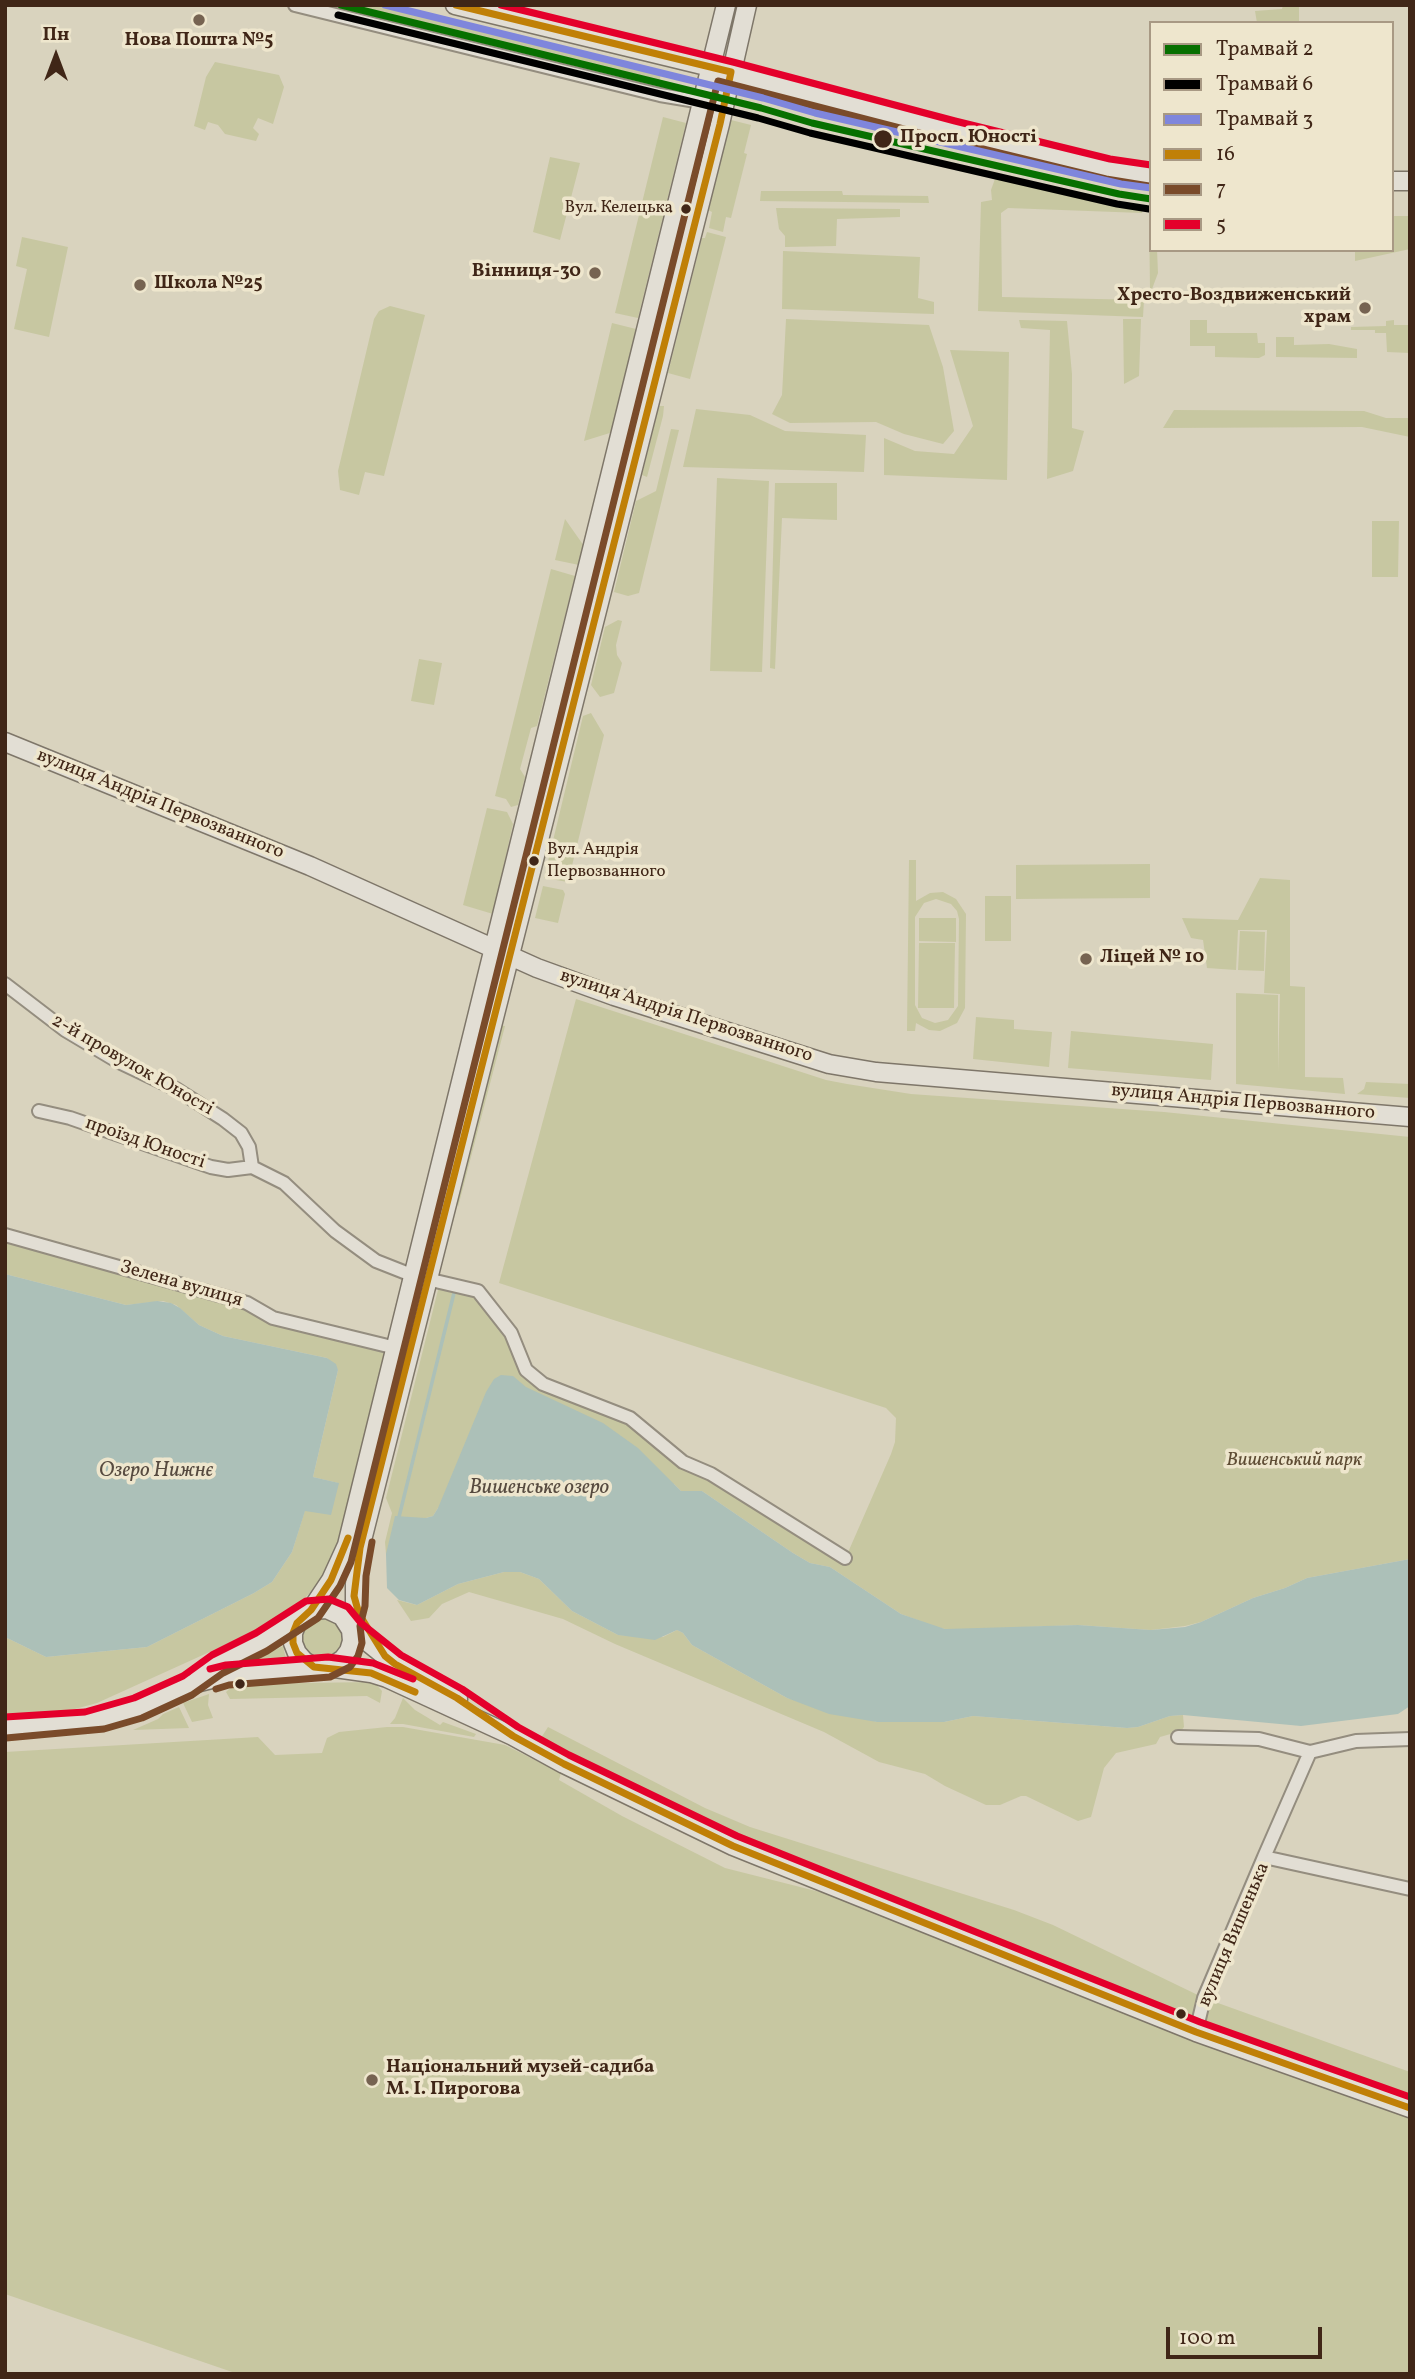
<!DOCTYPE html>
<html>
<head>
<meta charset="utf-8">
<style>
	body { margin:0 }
	#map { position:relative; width:1415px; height:2379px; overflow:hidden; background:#d9d3be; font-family:Vollkorn,serif }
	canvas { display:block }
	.frame { position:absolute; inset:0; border:7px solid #402617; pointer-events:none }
	.legend { position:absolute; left:1149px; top:21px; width:245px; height:231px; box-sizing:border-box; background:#eee6cd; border:2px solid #a89984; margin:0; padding:9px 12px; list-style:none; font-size:21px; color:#402617 }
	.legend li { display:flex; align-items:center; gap:14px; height:35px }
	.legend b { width:35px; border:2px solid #a89984 }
	.north { position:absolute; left:21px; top:21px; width:70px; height:70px; -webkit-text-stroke:5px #eee6cd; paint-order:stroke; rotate:0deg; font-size:19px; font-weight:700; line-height:28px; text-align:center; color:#402617 }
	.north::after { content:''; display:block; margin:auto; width:24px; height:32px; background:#402617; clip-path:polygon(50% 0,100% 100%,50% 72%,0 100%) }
	.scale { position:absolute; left:1166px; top:2327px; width:156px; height:32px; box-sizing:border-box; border:4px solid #402617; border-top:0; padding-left:9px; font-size:21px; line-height:24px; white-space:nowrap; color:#402617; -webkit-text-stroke:5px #eee6cd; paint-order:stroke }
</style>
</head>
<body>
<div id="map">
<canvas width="1415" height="2379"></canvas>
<div class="frame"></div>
<ul class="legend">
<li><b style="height:9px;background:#077000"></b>Трамвай 2</li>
<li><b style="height:9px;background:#000"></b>Трамвай 6</li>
<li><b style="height:9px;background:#7f86dc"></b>Трамвай 3</li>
<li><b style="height:9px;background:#c08007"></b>16</li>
<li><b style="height:9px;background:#7a4b2a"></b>7</li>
<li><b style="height:9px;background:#e4002b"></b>5</li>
</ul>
<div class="north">Пн</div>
<div class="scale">100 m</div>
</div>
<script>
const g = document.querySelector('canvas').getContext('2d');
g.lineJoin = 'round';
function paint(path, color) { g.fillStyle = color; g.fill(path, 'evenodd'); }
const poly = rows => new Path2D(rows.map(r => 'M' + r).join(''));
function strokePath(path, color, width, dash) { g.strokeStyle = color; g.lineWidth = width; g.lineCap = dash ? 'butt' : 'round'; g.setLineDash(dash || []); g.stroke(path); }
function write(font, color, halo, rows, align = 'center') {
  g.font = font + ' Vollkorn,serif'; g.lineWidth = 7; g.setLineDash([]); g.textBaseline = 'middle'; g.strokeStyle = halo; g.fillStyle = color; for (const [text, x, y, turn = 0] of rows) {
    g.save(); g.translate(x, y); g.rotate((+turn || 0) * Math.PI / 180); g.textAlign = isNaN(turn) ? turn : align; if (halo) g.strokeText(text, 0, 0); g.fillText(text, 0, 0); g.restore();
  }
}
paint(poly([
	[318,5,386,5,661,74,657,90],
	[1283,5,1299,5,1299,23,1257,23,1255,11,1282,9],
	[215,62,279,75,284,87,273,124,258,118,253,128,259,134,256,141,225,134,218,125,208,122,205,130,194,126,206,77],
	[663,117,686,123,638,318,615,313],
	[705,120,711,121,621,485,616,483],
	[731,120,751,125,744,153,747,154,731,218,726,217,723,232,709,228,712,212,708,210],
	[550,157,580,163,560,240,533,232],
	[996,176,1143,209,1142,213,1008,208,1001,213,1002,297,1144,300,1143,317,978,311,981,202,992,200,991,190],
	[761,191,842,191,843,195,928,196,929,203,760,201],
	[776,208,900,209,900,217,837,219,836,246,785,247,785,236,779,229],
	[1149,211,1151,211,1151,250,1157,250,1158,273,1152,289,1150,289],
	[1392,216,1410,216,1410,249,1355,261,1355,250,1392,250],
	[707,232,726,237,690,379,668,373,702,238,705,238],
	[22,237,68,247,49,337,14,329,27,269,16,266],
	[783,251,920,257,918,298,934,302,934,314,782,309],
	[390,306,425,315,384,476,365,472,359,495,340,490,338,471,374,319,379,311],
	[786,319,929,325,943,367,954,431,943,444,904,434,876,422,790,423,772,414,782,395],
	[1123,319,1141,319,1139,376,1124,384],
	[1019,320,1067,321,1072,374,1072,428,1084,431,1073,471,1047,479,1050,330,1021,328],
	[1190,320,1207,320,1207,333,1257,333,1258,343,1265,343,1265,355,1259,358,1215,357,1215,346,1190,346],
	[1394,320,1394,325,1409,325,1410,353,1387,352,1386,333,1375,333,1375,330,1351,330,1351,327,1386,326,1386,321],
	[612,323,636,329,613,432,584,441],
	[1276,337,1294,337,1294,345,1329,344,1357,349,1357,358,1276,357],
	[950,350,1009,352,1007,480,884,475,884,438,915,451,954,454,973,426],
	[659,406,664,406,663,416,647,477,642,475],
	[696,409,750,415,785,431,866,435,864,472,683,467],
	[1174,410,1364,411,1386,418,1410,418,1410,437,1362,427,1163,428],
	[671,429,679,430,639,593,628,596,614,592,636,501,656,491],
	[717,478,769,481,762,672,710,671],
	[775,483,837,483,837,520,782,518,775,669,770,668],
	[613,493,618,495,573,680,567,679],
	[565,519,584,546,579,565,555,560],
	[1372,521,1399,521,1398,577,1372,577],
	[551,569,575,576,537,726,531,728,520,769,525,777,518,805,511,807,506,799,495,796],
	[618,620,622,621,616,645,617,655,622,663,614,693,600,697,591,685,605,627],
	[419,659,442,663,434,705,411,701],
	[591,713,604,735,568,882,544,878,583,716],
	[487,808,507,812,513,824,493,914,463,905],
	[909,860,916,860,916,901,930,893,943,892,956,899,966,914,965,1008,957,1023,940,1031,929,1030,916,1023,915,1031,907,1031],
	[936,899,951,904,957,911,959,919,958,1006,948,1020,935,1023,922,1018,915,1005,915,917,924,903],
	[1150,864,1150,898,1016,899,1016,865],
	[1260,878,1290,880,1290,986,1305,987,1305,1077,1343,1078,1345,1094,1236,1084,1236,993,1278,995,1278,1072,1280,994,1264,993,1267,930,1238,930,1236,970,1207,968,1203,940,1191,938,1182,918,1238,920],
	[543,886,563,890,565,894,558,923,535,918],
	[985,896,1011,896,1011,941,985,941],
	[919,918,956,918,956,942,919,941],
	[1240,931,1265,932,1264,971,1238,970],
	[919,943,955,943,954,1008,918,1008],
	[576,999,826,1080,847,1084,911,1094,1164,1112,1410,1137,1410,1559,1307,1578,1285,1588,1253,1598,1201,1622,1185,1626,1151,1630,1078,1625,952,1630,939,1628,901,1614,830,1567,810,1563,793,1553,702,1491,681,1491,674,1484,438,1508,433,1516,426,1518,418,1540,386,1554,385,1542,392,1513,386,1498,440,1282,482,1295,526,1370,619,1413,669,1449,846,1557,891,1454,895,1442,896,1418,886,1408,499,1283],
	[976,1017,1014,1020,1014,1029,1052,1032,1049,1067,973,1059],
	[493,1024,505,1026,458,1207,453,1180],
	[1071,1031,1213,1044,1211,1080,1068,1068],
	[1366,1082,1410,1084,1410,1098,1357,1094,1364,1089],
	[5,1235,387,1346,336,1552,322,1580,302,1601,269,1625,97,1703,60,1713,5,1718,5,1637,46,1657,147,1647,254,1593,272,1582,292,1552,305,1510,338,1483,313,1477,338,1370,327,1358,223,1336,199,1325,176,1305,163,1301,126,1305,5,1274],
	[504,1572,520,1572,539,1579,572,1611,618,1635,663,1637,677,1630,683,1633,692,1645,787,1698,877,1722,944,1722,973,1716,1127,1728,1138,1727,1170,1716,1183,1715,1184,1727,1181,1731,1160,1737,1156,1744,1116,1753,1104,1768,1091,1817,1078,1821,1026,1796,1021,1796,1000,1805,986,1805,945,1786,925,1774,879,1762,824,1732,615,1644,563,1619,469,1592,442,1604,429,1618,411,1621,397,1600,417,1605,458,1584],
	'303 1639a20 20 0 1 1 40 0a20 20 0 1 1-40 0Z',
	[283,1646,286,1659,290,1663,247,1664],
	[371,1682,375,1683,382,1691,380,1703,367,1696,230,1699,226,1692,232,1686,240,1684],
	[209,1694,208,1705,213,1718,192,1722,183,1703],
	[403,1698,415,1710,440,1725,443,1722,476,1734,474,1737,403,1724,390,1724,395,1718],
	[179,1707,189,1728,133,1730,158,1719,163,1714],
	[387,1727,403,1727,505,1745,561,1773,559,1780,622,1816,725,1868,895,1911,1410,2108,1410,2374,238,2374,5,2294,5,1752,258,1737,275,1755,322,1753,327,1738,339,1732],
	[548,1727,705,1808,750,1827,1014,1910,1053,1925,1204,1998,1410,2072,1410,2100,1198,2025,736,1838,539,1741]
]), '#c7c7a1');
paint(poly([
	[5,1274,126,1305,157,1301,171,1303,180,1308,199,1325,223,1336,327,1358,336,1364,338,1370,313,1477,339,1483,331,1515,305,1511,292,1552,272,1582,254,1593,147,1647,46,1657,5,1637],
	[501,1375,513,1376,526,1387,603,1423,638,1448,681,1491,702,1491,793,1553,810,1563,830,1567,901,1614,945,1629,1078,1625,1151,1630,1185,1627,1201,1622,1253,1598,1285,1588,1307,1578,1410,1559,1410,1706,1398,1714,1301,1726,1183,1715,1170,1716,1138,1727,1127,1728,973,1716,944,1722,877,1722,829,1714,787,1698,692,1645,683,1633,677,1630,655,1640,618,1635,572,1611,539,1579,520,1572,504,1572,458,1584,417,1605,399,1600,387,1588,386,1554,395,1516,426,1518,433,1516,438,1508,486,1392,494,1379]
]), '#acc0b8');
strokePath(poly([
	[399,1517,454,1293]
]), '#acc0b8', 3.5);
const street = poly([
	[295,5,660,95,702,102],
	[5,984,65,1030,117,1061,176,1089,223,1119,241,1133,249,1147,252,1167,284,1183,335,1231,376,1261,414,1276,478,1291,511,1333,526,1370,543,1384,630,1418,683,1462,711,1474,845,1558],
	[39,1111,70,1118,211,1167,228,1170,252,1167],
	[5,1235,247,1303,273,1318,396,1348],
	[1178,1737,1259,1739,1310,1752],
	[1264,1857,1310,1752,1356,1741,1410,1739],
	[1196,2032,1204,1998,1264,1857,1410,1889]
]);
const secondary = poly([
	[455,5,731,72,952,131,1108,169,1151,176],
	[1392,181,1410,181],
	[5,742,310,866,537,968,614,996,829,1064,876,1072,1410,1117],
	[311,1610,331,1580,347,1545,726,5],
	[349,1625,355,1604,355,1584,360,1548,720,124,747,5],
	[349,1627,395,1664,458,1699],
	[328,1667,371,1673,387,1678,513,1736,564,1764,733,1846,1196,2032,1410,2108],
	[199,1677,218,1664,261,1642,301,1617],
	[5,1728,102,1719,138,1708,188,1685,227,1675,328,1667,334,1665,343,1659,349,1651,352,1641,351,1630,342,1616,327,1609,311,1610,304,1615,297,1623,293,1633,293,1643,297,1653,304,1661,314,1667]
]);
strokePath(street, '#948d7f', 16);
strokePath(secondary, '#7e7669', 21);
strokePath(street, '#e2ded4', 12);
strokePath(secondary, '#e2ded4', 18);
strokePath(poly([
	[456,5,731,72,720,124,360,1548,354,1596,359,1614,385,1656,395,1664,457,1698,513,1736,564,1764,733,1846,1196,2032,1410,2108],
	[348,1538,331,1580,311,1610,297,1623,293,1633,293,1643,297,1653,314,1667,371,1673,415,1692]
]), '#c08007', 7);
strokePath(poly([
	[216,1689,229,1685,330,1677,350,1667,358,1656,362,1643,360,1626,365,1606,366,1576,372,1542],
	[6,1738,104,1729,142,1718,192,1695,223,1673,267,1651,318,1618,340,1586,351,1562,718,81,950,141,1106,179,1149,186]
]), '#7a4b2a', 7);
strokePath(poly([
	[501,5,733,62,955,121,1110,159,1151,165],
	[210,1669,226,1665,328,1657,373,1663,413,1679],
	[5,1717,85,1712,134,1698,183,1676,212,1655,256,1633,306,1601,329,1599,348,1607,361,1623,401,1655,462,1689,518,1727,569,1755,737,1836,1200,2022,1410,2097]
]), '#e4002b', 7);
strokePath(poly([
	[341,5,761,108,812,123,1119,194,1151,199]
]), '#077000', 7);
strokePath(poly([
	[338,15,758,118,810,133,1117,204,1149,209]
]), '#000', 7);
strokePath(poly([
	[385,5,763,98,815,113,1121,184,1151,188]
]), '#7f86dc', 7);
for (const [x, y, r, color] of [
	[199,20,7,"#766351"],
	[883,139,10,"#402617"],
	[686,209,6,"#402617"],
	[595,273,7,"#766351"],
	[140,285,7,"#766351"],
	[1365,308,7,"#766351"],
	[534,861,6,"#402617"],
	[1086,959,7,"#766351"],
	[240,1684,6,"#402617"],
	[1181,2014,6,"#402617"],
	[372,2080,7,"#766351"]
]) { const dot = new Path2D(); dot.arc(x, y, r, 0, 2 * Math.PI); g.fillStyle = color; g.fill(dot); strokePath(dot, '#eee6cd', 2.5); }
write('17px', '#402617', '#eee6cd', [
	["Вул. Келецька",673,209],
	["Вул. Андрія",547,851,"left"],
	["Первозванного",547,873,"left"]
], 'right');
write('bold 19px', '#402617', '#eee6cd', [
	["Нова Пошта №5",199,42,"center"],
	["Вінниця-30",581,273,"right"],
	["Школа №25",154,285],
	["Хресто-Воздвиженський",1351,297,"right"],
	["храм",1351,319,"right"],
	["Ліцей № 10",1100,959],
	["Національний музей-садиба",386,2069],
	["М. І. Пирогова",386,2091]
], 'left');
write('bold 19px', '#402617', '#eee6cd', [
	["Просп. Юності",900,139]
], 'left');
write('19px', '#402617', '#eee6cd', [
	["вулиця Андрія Первозванного",160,805,22],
	["вулиця Андрія Первозванного",686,1017,18],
	["2-й провулок Юності",132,1066,30],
	["вулиця Андрія Первозванного",1243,1103,5],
	["проїзд Юності",145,1144,19],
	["Зелена вулиця",181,1285,16],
	["вулиця Вишенька",1235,1935,-67]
]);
write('italic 19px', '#5e4c34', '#eee6cd', [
	["Вишенський парк",1294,1462]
]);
write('italic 21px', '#564a3f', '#eee6cd', [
	["Озеро Нижнє",156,1472],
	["Вишенське озеро",539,1489]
]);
</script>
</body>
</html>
